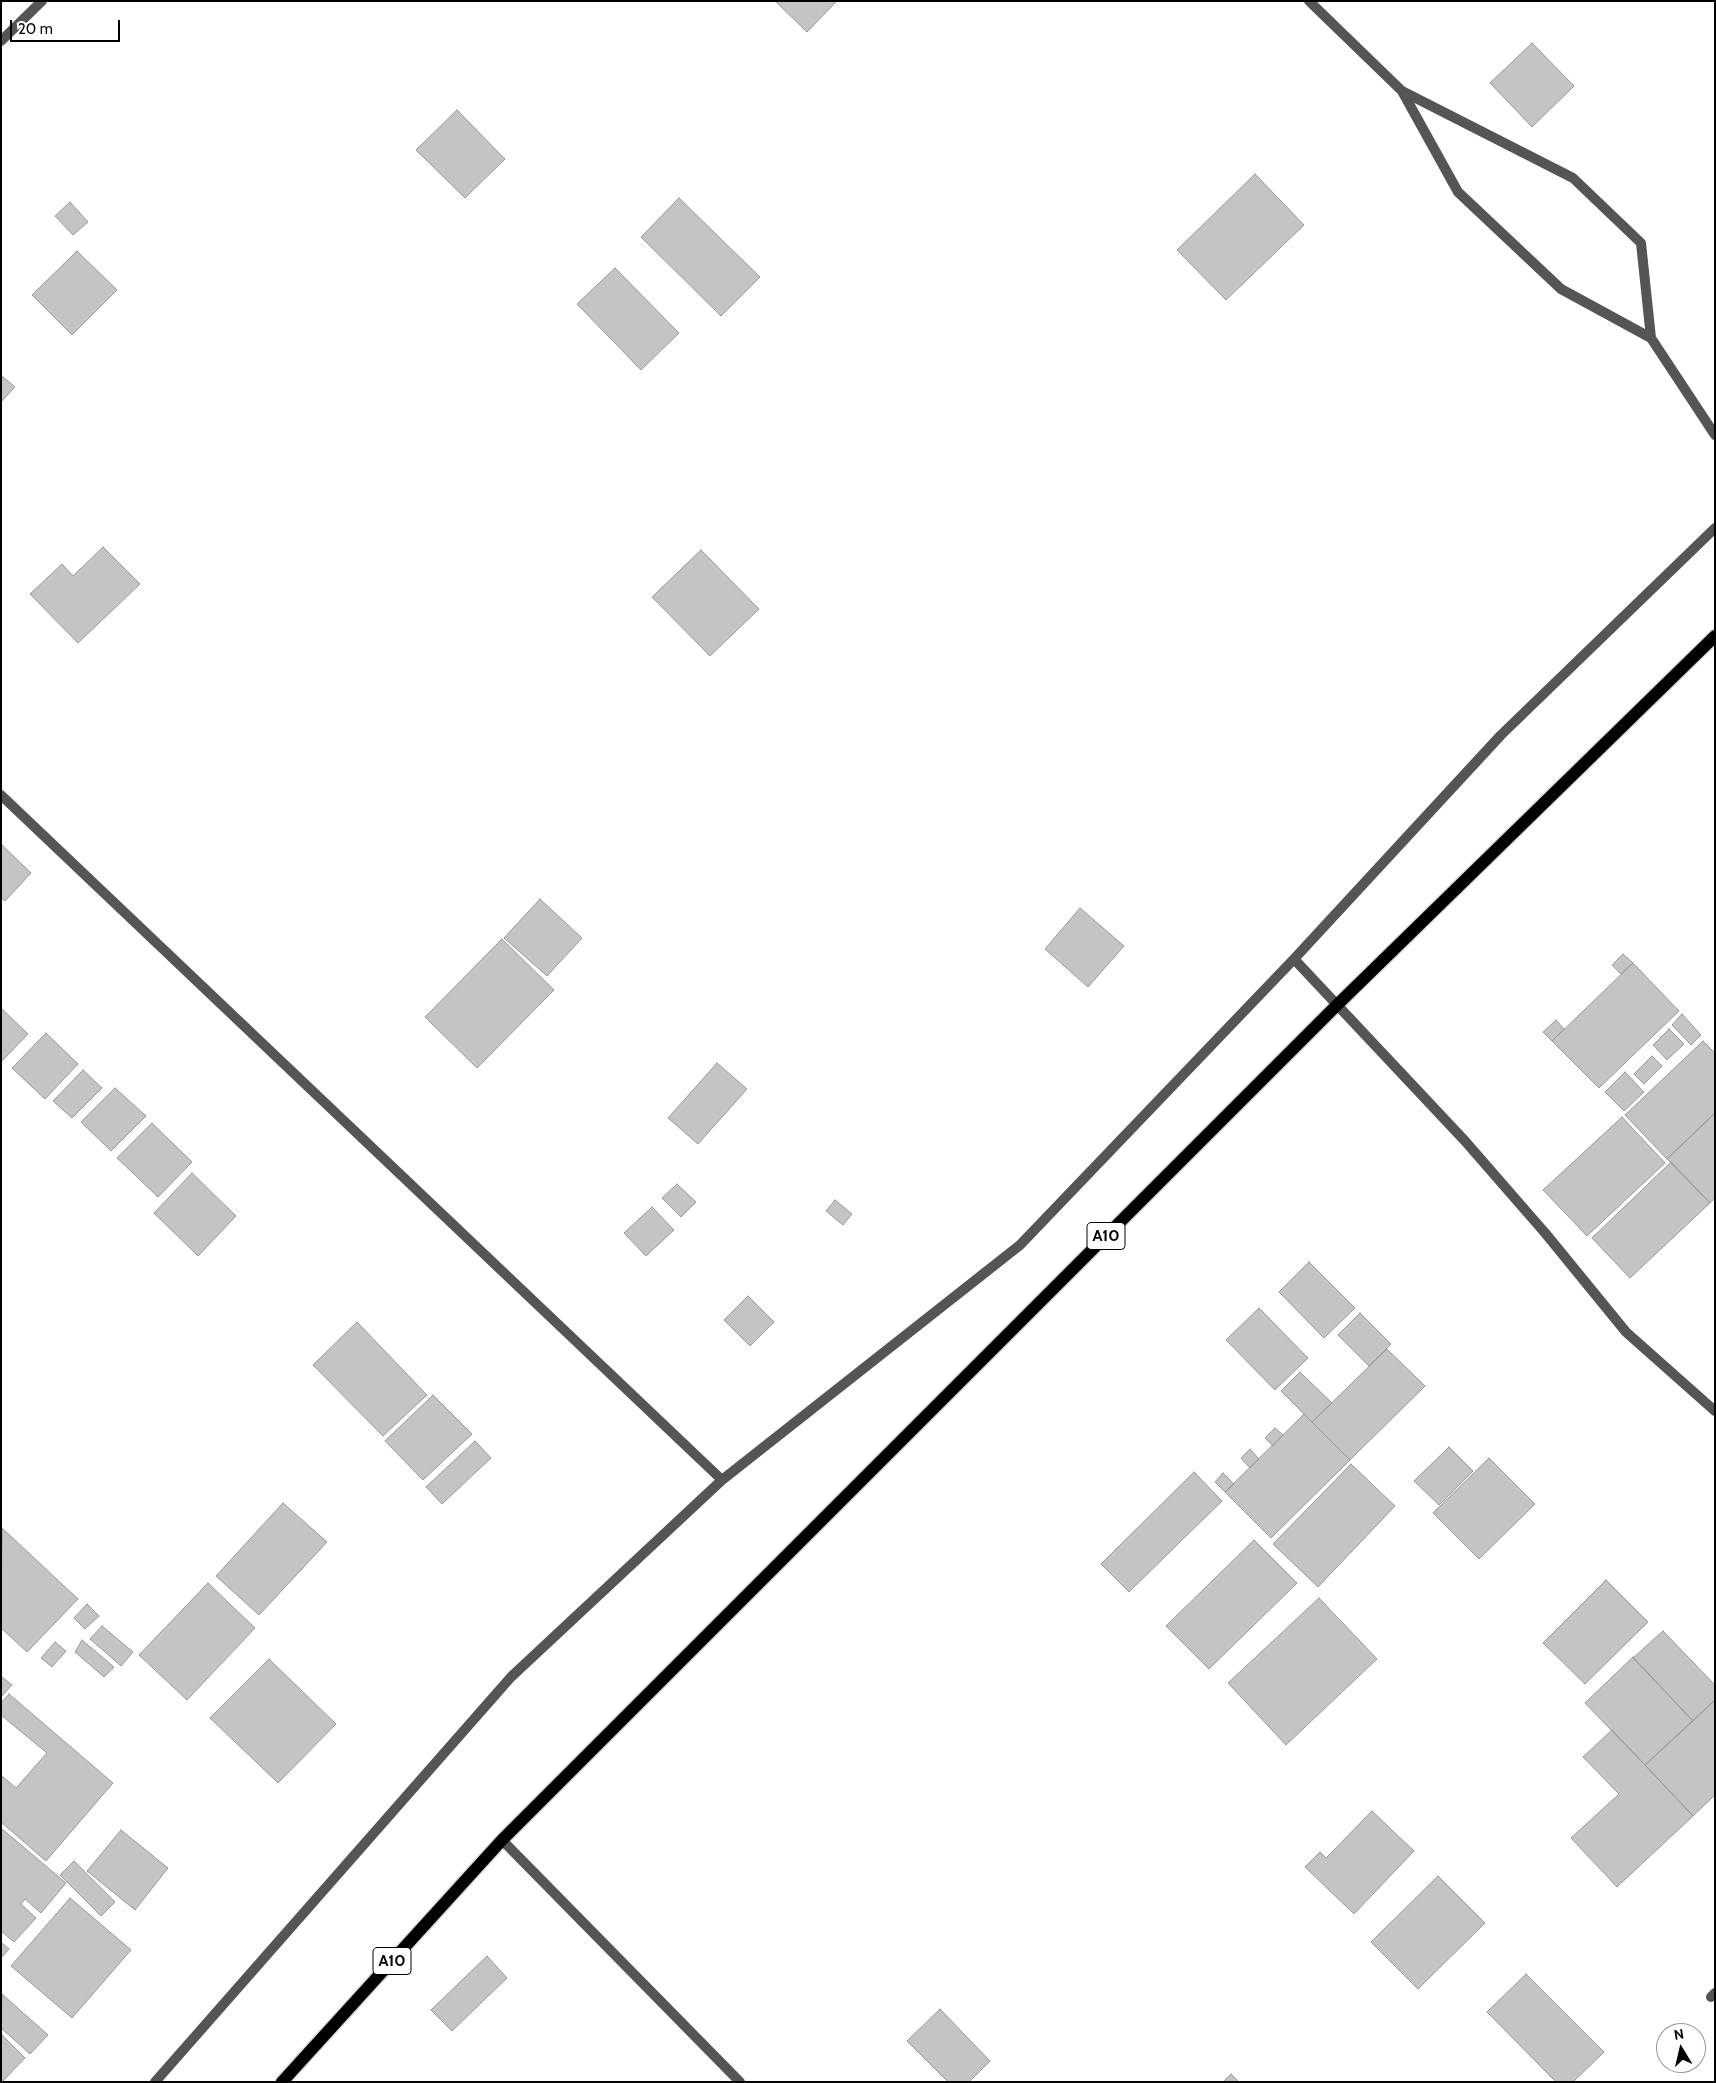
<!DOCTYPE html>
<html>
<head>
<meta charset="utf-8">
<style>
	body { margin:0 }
	#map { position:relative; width:1716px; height:2083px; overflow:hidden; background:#fff; font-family:Cabin,sans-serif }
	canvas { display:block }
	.frame { position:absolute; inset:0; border:2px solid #000; pointer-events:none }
	.north { position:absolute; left:1656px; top:2023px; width:50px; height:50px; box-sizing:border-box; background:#fff; border:1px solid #999; border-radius:50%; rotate:351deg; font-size:14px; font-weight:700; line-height:20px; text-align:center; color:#000 }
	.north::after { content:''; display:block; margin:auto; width:18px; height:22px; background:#000; clip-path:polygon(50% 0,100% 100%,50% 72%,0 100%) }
	.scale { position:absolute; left:10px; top:20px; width:110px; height:22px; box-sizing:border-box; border:2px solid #000; border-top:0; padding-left:6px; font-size:15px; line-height:18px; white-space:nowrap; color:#000; -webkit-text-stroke:4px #fff; paint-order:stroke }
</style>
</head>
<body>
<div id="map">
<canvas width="1716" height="2083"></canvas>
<div class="frame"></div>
<div class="north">N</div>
<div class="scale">20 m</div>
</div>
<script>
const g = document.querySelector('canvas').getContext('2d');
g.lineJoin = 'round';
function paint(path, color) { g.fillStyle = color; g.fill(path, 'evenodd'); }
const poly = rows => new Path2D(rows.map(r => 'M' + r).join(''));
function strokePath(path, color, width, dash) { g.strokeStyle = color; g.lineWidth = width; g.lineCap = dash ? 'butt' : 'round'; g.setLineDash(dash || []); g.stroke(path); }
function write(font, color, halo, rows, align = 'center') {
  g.font = font + ' Cabin,sans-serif'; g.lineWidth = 5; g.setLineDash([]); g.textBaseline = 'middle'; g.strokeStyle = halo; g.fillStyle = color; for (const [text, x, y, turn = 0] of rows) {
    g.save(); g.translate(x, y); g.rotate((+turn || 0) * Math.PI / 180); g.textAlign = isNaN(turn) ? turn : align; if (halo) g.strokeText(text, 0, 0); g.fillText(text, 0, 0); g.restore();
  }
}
const building = poly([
	[775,1,837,1,807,32,775,1],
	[1532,43,1574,86,1532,127,1490,83,1532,43],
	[457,110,505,159,465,198,416,150,457,110],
	[1255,174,1304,225,1226,300,1177,250,1255,174],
	[679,198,760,277,721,316,641,237,679,198],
	[70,202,88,222,73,235,55,216,70,202],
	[77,251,117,290,72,335,32,295,77,251],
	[615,268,679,333,641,370,577,304,615,268],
	[1,375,15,387,1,402,1,375],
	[103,547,140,584,78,643,30,594,62,564,73,576,103,547],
	[701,550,759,609,710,656,652,597,701,550],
	[1,844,31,873,5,901,1,898,1,844],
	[540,899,582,938,547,976,504,938,540,899],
	[1080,908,1124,946,1088,987,1045,949,1080,908],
	[502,939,554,990,477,1068,425,1017,502,939],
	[1623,954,1633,963,1621,974,1612,965,1623,954],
	[1633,963,1679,1011,1599,1088,1552,1041,1633,963],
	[1,1008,28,1034,2,1061,1,1061,1,1008],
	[1682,1014,1701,1035,1691,1045,1672,1025,1682,1014],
	[1556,1020,1564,1029,1552,1041,1543,1032,1556,1020],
	[1669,1029,1684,1044,1667,1060,1653,1045,1669,1029],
	[46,1033,78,1064,45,1099,12,1068,46,1033],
	[1703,1041,1715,1053,1715,1113,1667,1159,1625,1115,1703,1041],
	[1652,1056,1662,1066,1644,1084,1634,1074,1652,1056],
	[717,1063,747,1089,698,1144,668,1118,717,1063],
	[83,1070,102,1088,72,1118,53,1101,83,1070],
	[1625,1072,1644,1092,1624,1111,1605,1092,1625,1072],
	[115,1088,146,1116,111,1151,81,1122,115,1088],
	[1715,1113,1715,1198,1710,1203,1667,1159,1715,1113],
	[1622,1117,1665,1163,1587,1236,1543,1190,1622,1117],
	[152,1123,192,1162,158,1197,117,1158,152,1123],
	[1671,1162,1710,1203,1630,1278,1592,1238,1671,1162],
	[192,1173,236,1216,198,1256,154,1213,192,1173],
	[677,1184,696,1202,681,1217,662,1198,677,1184],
	[835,1200,852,1214,843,1225,826,1211,835,1200],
	[652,1207,674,1230,646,1256,624,1233,652,1207],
	[1309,1262,1355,1308,1324,1338,1279,1292,1309,1262],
	[748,1296,774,1322,750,1346,724,1320,748,1296],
	[1259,1308,1308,1358,1275,1390,1226,1340,1259,1308],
	[1360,1313,1391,1344,1369,1366,1338,1335,1360,1313],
	[357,1322,427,1395,383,1436,313,1365,357,1322],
	[1387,1349,1425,1386,1350,1460,1312,1422,1387,1349],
	[1300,1372,1332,1403,1312,1422,1281,1391,1300,1372],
	[433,1395,472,1434,423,1480,385,1441,433,1395],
	[1304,1414,1350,1460,1271,1538,1225,1492,1304,1414],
	[1275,1428,1283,1435,1273,1446,1265,1438,1275,1428],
	[475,1441,491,1458,442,1504,426,1487,475,1441],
	[1449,1447,1473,1471,1439,1505,1414,1481,1449,1447],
	[1250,1449,1259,1459,1250,1468,1241,1458,1250,1449],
	[1489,1458,1535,1504,1479,1559,1433,1513,1489,1458],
	[1351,1464,1395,1506,1318,1587,1273,1544,1351,1464],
	[1194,1472,1222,1501,1129,1592,1101,1564,1194,1472],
	[1223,1473,1234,1484,1225,1492,1215,1482,1223,1473],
	[283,1503,327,1542,259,1615,216,1576,283,1503],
	[2,1528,78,1599,27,1652,1,1628,2,1528],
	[1254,1540,1297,1583,1209,1669,1166,1626,1254,1540],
	[1606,1580,1648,1622,1585,1684,1543,1643,1606,1580],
	[208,1583,255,1628,187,1700,139,1655,208,1583],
	[1319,1598,1377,1659,1286,1745,1228,1683,1319,1598],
	[87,1604,99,1616,85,1629,74,1618,87,1604],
	[102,1626,133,1652,121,1666,90,1639,102,1626],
	[1663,1631,1715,1685,1715,1700,1693,1721,1633,1658,1663,1631],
	[82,1640,114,1667,104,1677,75,1652,82,1640],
	[55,1642,66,1651,52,1667,41,1658,55,1642],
	[1633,1657,1693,1721,1645,1765,1585,1703,1633,1657],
	[269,1659,336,1724,278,1783,210,1718,269,1659],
	[1,1676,12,1685,1,1697,1,1676],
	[9,1694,113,1783,46,1861,1,1822,1,1775,16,1788,47,1753,1,1715,1,1703,9,1694],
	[1715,1700,1715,1795,1693,1816,1645,1765,1715,1700],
	[1612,1730,1693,1816,1617,1887,1571,1838,1619,1794,1583,1757,1612,1730],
	[1372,1811,1414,1851,1354,1914,1305,1867,1320,1852,1326,1858,1372,1811],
	[1,1828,66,1883,41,1913,25,1899,21,1904,36,1918,14,1942,1,1931,1,1828],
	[121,1830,168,1868,135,1910,87,1871,121,1830],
	[74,1861,115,1902,101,1916,60,1875,74,1861],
	[1438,1876,1485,1923,1418,1989,1371,1942,1438,1876],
	[70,1898,131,1950,72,2018,11,1966,70,1898],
	[1,1942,9,1949,1,1958,1,1942],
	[487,1956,507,1978,452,2031,431,2010,487,1956],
	[1526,1974,1604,2052,1573,2082,1556,2082,1487,2012,1526,1974],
	[2,1994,48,2035,30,2054,1,2028,2,1994],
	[940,2009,990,2061,969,2082,948,2082,907,2041,940,2009],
	[1,2034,25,2058,2,2082,1,2082,1,2034],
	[1231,2074,1239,2082,1223,2082,1231,2074]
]);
paint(building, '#c4c4c4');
strokePath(building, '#999', 1);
const primary = poly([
	[282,2082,502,1840,1337,1005,1715,636]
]);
strokePath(primary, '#dbdbdb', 15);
strokePath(poly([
	[1309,1,1402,91,1458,192,1561,289,1651,338,1715,435],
	[1,41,42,1],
	[1402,91,1573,178,1641,243,1651,338],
	[1,795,722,1480],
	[1294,959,1465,1141,1546,1234,1626,1332,1715,1411],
	[502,1840,740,2082],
	[1711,1997,1715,1993],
	[155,2082,511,1677,722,1480,1020,1245,1294,959,1501,735,1715,528]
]), '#555', 10);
strokePath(primary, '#000', 12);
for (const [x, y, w] of [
	[1106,1236,38],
	[392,1961,38]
]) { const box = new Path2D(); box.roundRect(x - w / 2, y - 13.5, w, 27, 4); g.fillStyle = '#fff'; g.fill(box); strokePath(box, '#000', 1); }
write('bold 16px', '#000', null, [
	["A10",1106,1236],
	["A10",392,1961]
]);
</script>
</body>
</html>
